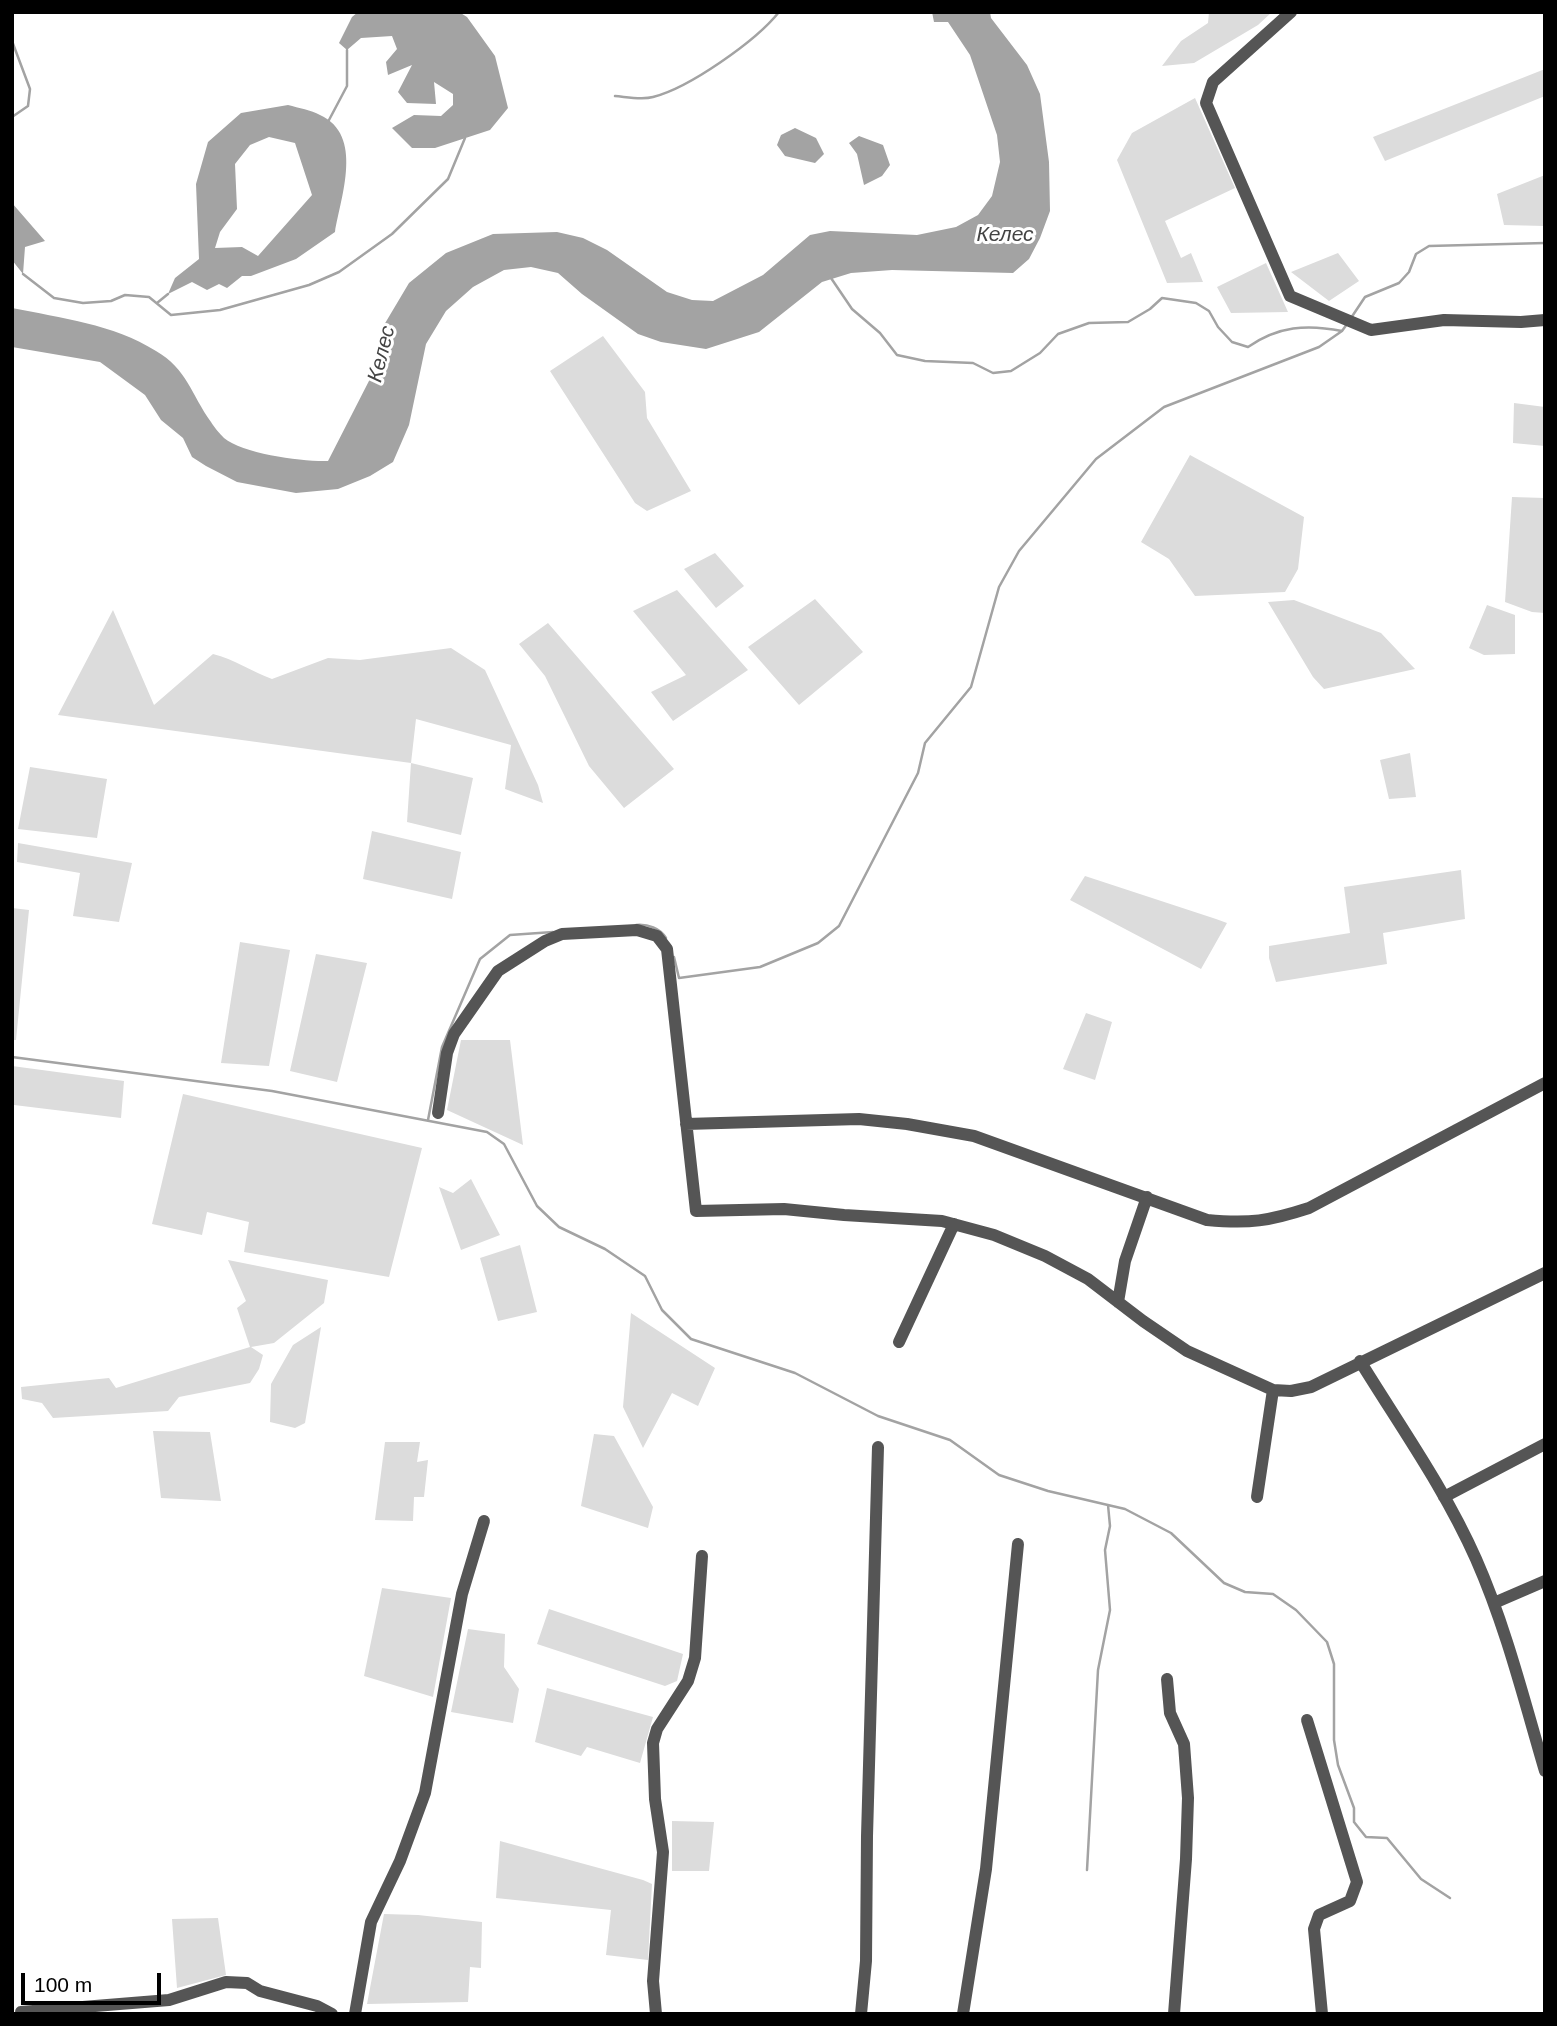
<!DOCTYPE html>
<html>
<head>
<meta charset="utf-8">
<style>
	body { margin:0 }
	#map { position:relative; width:1557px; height:2026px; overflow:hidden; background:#fff; font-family:Arial,sans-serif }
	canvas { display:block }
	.frame { position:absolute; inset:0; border:14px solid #000; pointer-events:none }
	.scale { position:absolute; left:21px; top:1973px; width:140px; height:32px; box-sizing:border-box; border:4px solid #000; border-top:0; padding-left:9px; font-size:21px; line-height:24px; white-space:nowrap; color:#000; -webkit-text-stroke:5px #fff; paint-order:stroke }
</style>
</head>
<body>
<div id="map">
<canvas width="1557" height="2026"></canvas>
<div class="frame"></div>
<div class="scale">100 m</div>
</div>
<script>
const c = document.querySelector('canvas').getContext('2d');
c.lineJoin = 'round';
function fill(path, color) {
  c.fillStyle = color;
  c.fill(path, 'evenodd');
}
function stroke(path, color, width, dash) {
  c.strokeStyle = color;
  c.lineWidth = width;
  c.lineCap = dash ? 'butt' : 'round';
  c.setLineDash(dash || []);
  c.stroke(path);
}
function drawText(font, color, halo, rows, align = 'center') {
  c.font = font + ' Arial,sans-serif';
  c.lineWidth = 6;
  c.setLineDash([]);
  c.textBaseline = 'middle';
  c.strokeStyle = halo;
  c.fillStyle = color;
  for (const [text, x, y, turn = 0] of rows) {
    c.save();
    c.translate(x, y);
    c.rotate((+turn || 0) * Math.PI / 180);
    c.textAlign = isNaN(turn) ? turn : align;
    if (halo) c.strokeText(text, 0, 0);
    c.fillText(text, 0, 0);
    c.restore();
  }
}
const green = new Path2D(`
	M1209 12H1272L1258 25 1194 63 1162 66 1181 41 1208 23Z
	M1545 69V96L1385 161 1373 137Z
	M1195 98 1235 188 1165 221 1181 258 1191 253 1203 282 1167 283 1117 160 1132 133Z
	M1545 175V226L1504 225 1497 194Z
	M1338 253 1359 281 1329 301 1291 272Z
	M1266 263 1288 312 1231 313 1217 287Z
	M603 336 645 392 647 418 691 491 647 511 635 503 550 371Z
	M1514 403 1545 407V446L1513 443Z
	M1190 455 1304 517 1298 569 1285 592 1195 596 1169 559 1141 542Z
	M1512 497 1545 498V613L1532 612 1505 602Z
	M715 553 744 586 716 608 684 569Z
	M677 590 748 670 673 721 651 692 686 675 633 611Z
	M815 599 863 652 799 705 748 647Z
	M1294 600 1381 633 1415 669 1324 689 1313 677 1268 602Z
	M1487 605 1515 615V654L1484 655 1469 648Z
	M113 610 154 705 213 654C234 659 252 672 272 679L328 658 360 660 451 648 485 670 538 785 543 803 505 789 511 745 416 719 411 763 473 778 461 835 407 822 411 763 58 715Z
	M548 623 674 769 624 808 589 766 545 676 519 644Z
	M1410 753 1416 797 1389 799 1380 760Z
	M30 767 107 779 97 838 18 829Z
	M372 831 461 852 452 899 363 879Z
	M18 843 132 863 119 922 73 916 80 873 17 862Z
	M1461 870 1465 919 1383 933 1387 964 1276 982 1269 958V946L1350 933 1344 887Z
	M1085 876 1216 919 1227 923 1201 969 1070 900Z
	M12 908 29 910 16 1040H12Z
	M240 942 290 950 269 1066 221 1063Z
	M316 954 367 963 337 1082 290 1071Z
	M1086 1013 1112 1022 1095 1080 1063 1069Z
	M461 1040H510L523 1145 447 1110Z
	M12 1066 124 1081 121 1118 14 1105Z
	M183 1094 422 1148 389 1277 244 1252 249 1222 207 1212 202 1235 152 1224Z
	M471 1179 500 1235 461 1250 439 1187 453 1193Z
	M520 1245 537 1312 498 1321 480 1258Z
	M228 1260 328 1280 324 1303 274 1343 251 1347 263 1355 259 1369 250 1383 179 1397 168 1411 53 1418 42 1403 22 1399 21 1387 109 1378 116 1388 250 1347 237 1308 246 1301Z
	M631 1313 715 1368 698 1406 672 1393 643 1448 623 1407Z
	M321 1327 305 1423 295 1428 270 1422 271 1384 293 1345Z
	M153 1431 210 1432 221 1501 161 1498Z
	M594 1434 614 1436 653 1507 648 1528 581 1506Z
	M385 1442H420L417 1462 428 1460 424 1497H414L413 1521 375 1520Z
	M382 1588 451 1598 433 1697 364 1676Z
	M549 1609 683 1654 677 1681 665 1686 537 1644Z
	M468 1629 505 1634 504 1667 519 1689 513 1723 451 1712Z
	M547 1688 653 1717 640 1763 587 1747 581 1756 535 1742Z
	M672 1821 714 1822 709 1871H672Z
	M500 1841 643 1880 652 1884 648 1960 606 1955 611 1910 496 1898Z
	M384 1914 418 1915 482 1922 481 1968 470 1967 468 2002 367 2004Z
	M218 1918 226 1975 177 1988 172 1919Z`);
const water = new Path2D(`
	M358 12H459L467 17 495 56 508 108 490 130 435 148H412L392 128 414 115 441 116 453 105V94L434 82 436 104 407 103 398 92 412 65 388 75 386 62 397 49 392 36 361 38 347 50 339 43 352 17Z
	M932 12H990L991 18 1027 65 1040 94 1049 162 1050 211 1040 238 1029 259 1013 273 892 270 851 273 822 282 759 332 706 349 661 342 638 334 582 294 558 273 531 267 504 270 473 287 446 311 426 344 409 425 393 462 370 476 338 489 296 493 237 482 206 466 192 457 183 438 161 420 145 395 100 362 12 347V308C61 318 113 324 156 351 187 369 191 394 211 422 214 427 220 434 224 438 243 454 304 462 328 461L372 375 384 325 409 283 446 253 493 234 557 232 583 238 607 250 667 292 692 300 713 301 763 275 810 235 830 231 917 235 956 227 978 215 992 196 1000 162 997 135 970 55 948 22H934Z
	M288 105C299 108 311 110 320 115 364 135 341 196 335 232L296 259 251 276H242L227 288 219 284 207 290 192 282 168 294 175 278 199 259 196 184 208 142 241 113ZM269 137 295 143 312 195 258 256 242 247 215 248 220 232 237 209 235 164 250 145Z
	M795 128 816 138 824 154 815 163 785 156 777 145 781 135Z
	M859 136 883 145 890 165 882 176 864 185 857 154 849 143Z
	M12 203 45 241 25 247 23 274 12 260Z`);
const stream = new Path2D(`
	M12 41 30 89 28 106 12 117
	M615 96C627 97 642 100 653 97 689 88 756 41 779 12
	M329 120 347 86V50
	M23 274 54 298 83 303 111 301 125 295 149 297 171 315 220 310 309 285 339 272 392 234 448 179 465 138
	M831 278 852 309 880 333 897 355 925 361 973 363 993 373 1011 371 1040 353 1058 334 1089 323 1128 322 1150 309 1162 298 1196 303 1209 311 1218 327 1232 342 1248 347C1278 326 1307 324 1342 331
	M157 303 168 294
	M1351 318 1365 297 1399 283 1409 272 1416 254 1429 246 1545 243
	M636 925C648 924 660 928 666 938
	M674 957 679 978 760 967 818 943 839 926 918 773 925 743 971 687 999 587 1019 551 1096 459 1164 407 1319 347 1342 331 1347 324
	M12 1057 272 1091 487 1132 504 1144 537 1206 559 1227 605 1249 645 1276 662 1310 691 1339 795 1373 878 1416 950 1440 999 1475 1048 1491 1125 1509 1171 1533 1224 1583 1245 1592 1273 1594 1296 1610 1327 1642 1334 1664V1740L1338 1765 1354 1808V1822L1366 1837 1387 1838 1421 1879 1450 1898
	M428 1120 442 1047 480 959 510 935 553 932
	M1087 1870 1098 1670 1110 1610 1105 1550 1110 1526 1108 1505`);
const minor = new Path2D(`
	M1291 12 1213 82 1206 103 1290 296 1371 330 1444 320 1521 322 1545 320
	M438 1113 447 1053 454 1034 498 971 545 941 562 934 637 930 657 936 667 949 696 1211 784 1209 844 1215 942 1221 994 1235 1045 1256 1088 1279 1143 1321 1187 1351 1273 1390 1291 1391 1311 1387 1545 1273
	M686 1124 859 1119 907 1124 974 1136 1207 1220C1250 1224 1269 1221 1309 1208L1545 1083
	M1118 1302 1125 1261 1147 1197
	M899 1342 954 1224
	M1360 1361C1400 1426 1445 1489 1476 1559 1506 1627 1524 1700 1545 1771
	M1257 1497 1273 1390
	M1444 1497 1545 1444
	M1494 1603 1545 1581
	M1167 1679 1170 1713 1184 1744 1188 1798 1186 1859 1174 2014
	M1307 1720 1357 1882 1350 1901 1319 1915 1314 1929 1322 2014
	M21 2012 169 2000 226 1982 247 1983 260 1991 317 2006 332 2014
	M355 2014 371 1922 400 1861 425 1793 462 1594 484 1521
	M656 2014 653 1981 663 1852 655 1799 653 1743 657 1729 688 1681 695 1658 702 1556
	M861 2014 866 1961 867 1836 878 1447
	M963 2014 986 1869 1018 1544`);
const waterNames = [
	["Келес",1005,235],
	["Келес",382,354,-76]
];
fill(green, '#dcdcdc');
fill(water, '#a3a3a3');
stroke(stream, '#a3a3a3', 2.5);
stroke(minor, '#555', 12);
drawText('italic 21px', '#444', '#fff', waterNames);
</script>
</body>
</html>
